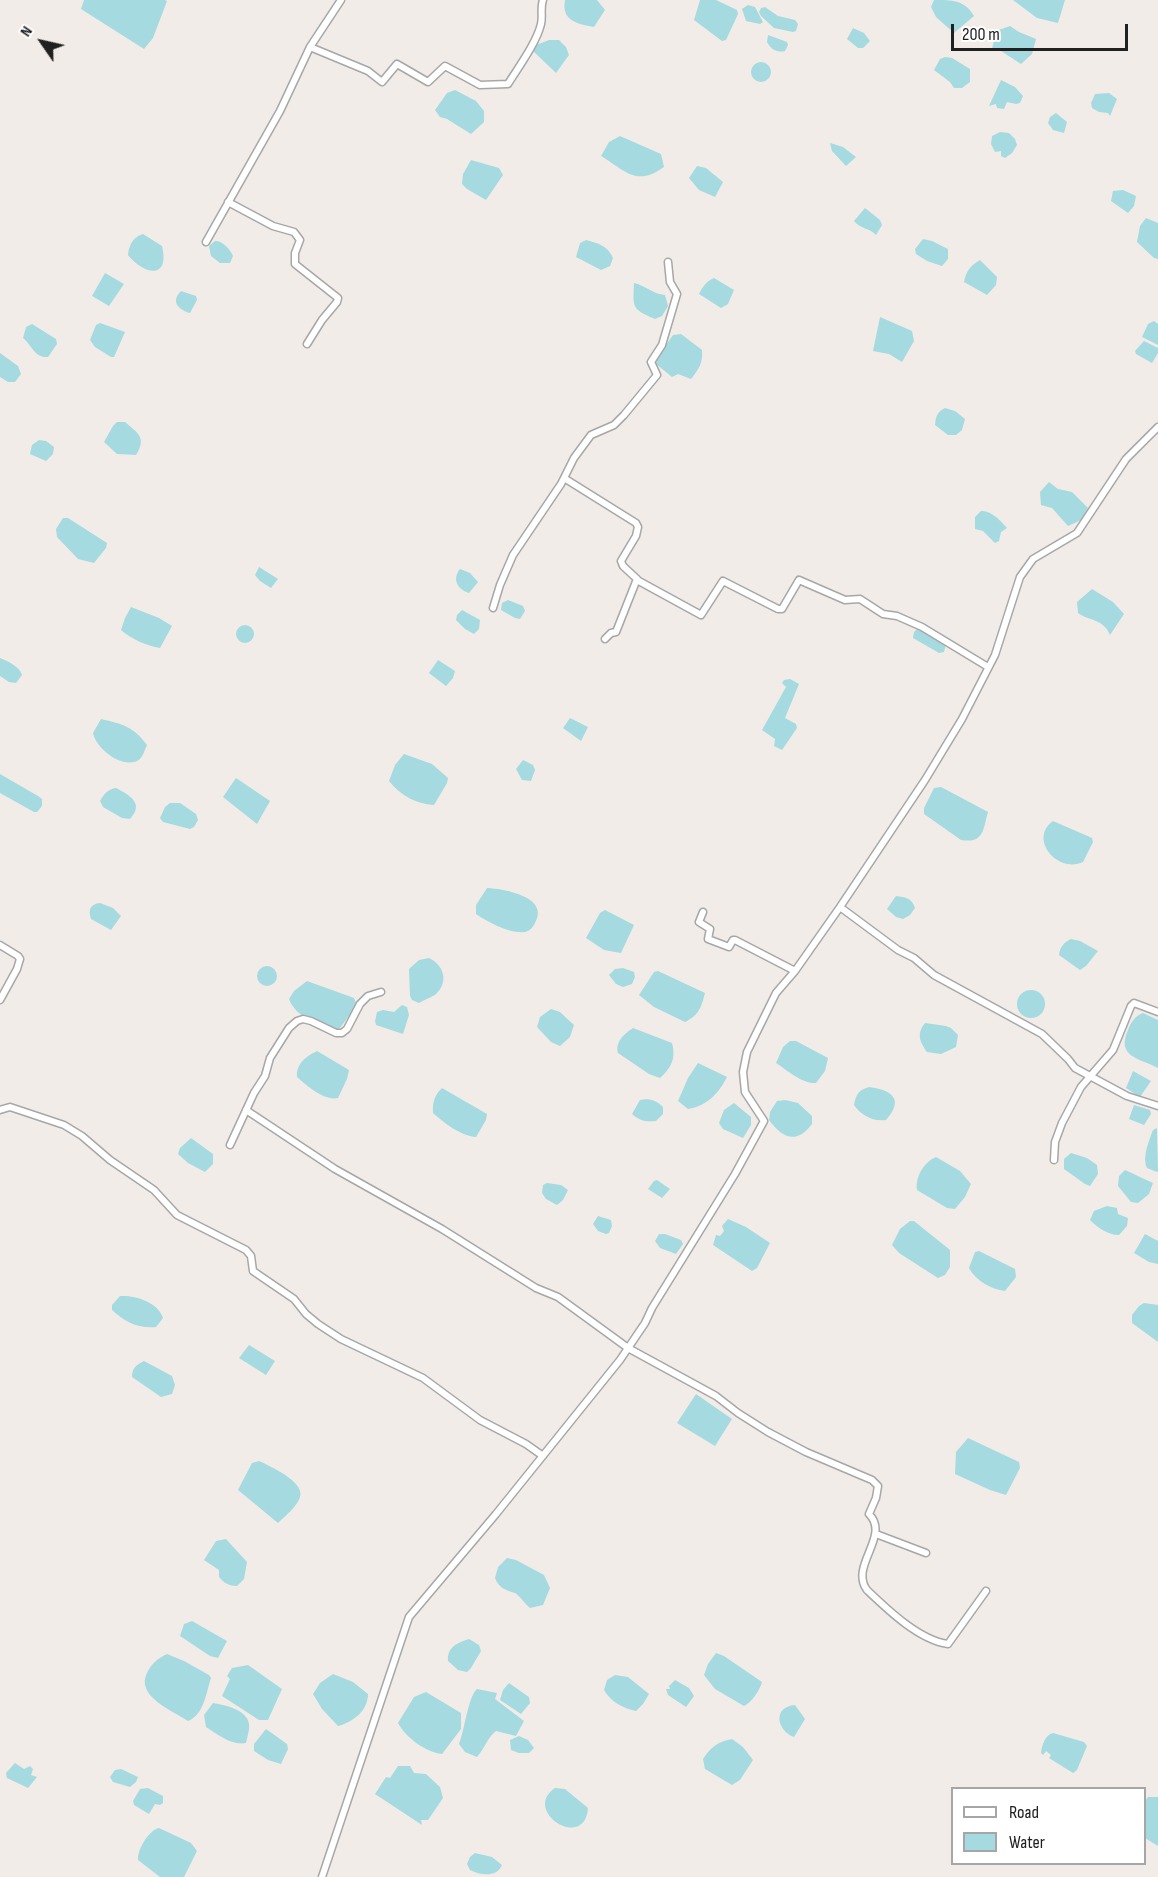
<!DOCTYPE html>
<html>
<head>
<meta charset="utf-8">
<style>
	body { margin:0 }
	#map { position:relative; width:1158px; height:1877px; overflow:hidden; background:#f1ece7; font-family:"Sofia Sans Condensed",sans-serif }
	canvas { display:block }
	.legend { position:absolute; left:951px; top:1787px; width:195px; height:78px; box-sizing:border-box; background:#fff; border:2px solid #a6a6a6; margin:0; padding:8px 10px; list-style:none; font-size:18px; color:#202020 }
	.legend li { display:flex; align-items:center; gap:12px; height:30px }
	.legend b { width:30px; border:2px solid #a6a6a6 }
	.north { position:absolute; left:12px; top:12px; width:60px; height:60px; -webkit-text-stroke:4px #fff; paint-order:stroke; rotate:304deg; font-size:16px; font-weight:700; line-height:24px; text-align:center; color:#202020 }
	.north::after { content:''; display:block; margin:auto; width:21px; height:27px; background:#202020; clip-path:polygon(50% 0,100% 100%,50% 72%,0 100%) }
	.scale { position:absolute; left:951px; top:24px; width:177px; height:27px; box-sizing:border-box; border:3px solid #202020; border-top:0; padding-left:8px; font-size:18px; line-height:21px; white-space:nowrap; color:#202020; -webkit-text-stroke:4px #fff; paint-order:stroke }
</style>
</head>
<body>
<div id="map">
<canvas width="1158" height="1877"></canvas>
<ul class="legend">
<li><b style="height:8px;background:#fff"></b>Road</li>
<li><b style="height:16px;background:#a5dae0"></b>Water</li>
</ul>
<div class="north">N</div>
<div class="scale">200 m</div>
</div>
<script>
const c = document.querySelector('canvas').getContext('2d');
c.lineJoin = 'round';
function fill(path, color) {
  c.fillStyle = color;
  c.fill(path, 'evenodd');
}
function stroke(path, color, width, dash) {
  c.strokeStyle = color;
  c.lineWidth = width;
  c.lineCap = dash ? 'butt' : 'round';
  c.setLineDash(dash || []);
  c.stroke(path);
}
const water = new Path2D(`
	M84 0H165L167 1 153 38 144 49 81 9Z
	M565 0H597L605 10 594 27C578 24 561 21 565 0Z
	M700 0H716L737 10 738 14 726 40 722 41 694 20Z
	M934 0C952 0 965 0 974 16L954 33 936 17 931 7Z
	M1013 0H1065L1058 23 1037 18Z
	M748 5 755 7 763 22 760 24 746 21 742 9Z
	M765 7 778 16 795 20 798 24 796 31 793 32 774 28 761 16 759 12 761 8Z
	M1010 26 1019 32 1036 39 1032 54 1021 64 998 49H992L996 31Z
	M853 28 864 33 870 41 863 48H858L847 39Z
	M768 35 787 42 788 45 785 51C776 53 771 49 767 42Z
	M549 40H559L566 47 569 55 556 73 533 51 536 45Z
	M945 57 952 58 970 69V82L962 88H954L950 82 934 70 940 59Z
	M751 72a10 10 0 1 1 20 0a10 10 0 1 1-20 0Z
	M1001 80 1015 87 1023 96 1020 103 1016 104 1007 102 1004 109 997 108 996 104 989 106Z
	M455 90 476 101 484 111V122L471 134 447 119 440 117 435 110 447 93Z
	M1109 93 1117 99 1110 116 1108 113 1099 112 1092 108 1091 103 1095 94Z
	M1056 113 1067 122 1064 133 1053 130 1048 123 1050 117Z
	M1000 132 1009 133 1015 139 1017 145 1012 153 1005 158 1001 156V151L995 152 991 144 992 136Z
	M620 136 661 154 664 167C636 187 626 171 601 156L609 142Z
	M830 143 843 147 856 157 846 166 832 151Z
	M471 160 499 168 503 175 486 200 467 189 462 184 463 174Z
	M697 166 706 168 723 182 715 197 699 190 689 178Z
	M1123 190 1136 196 1134 206 1128 213 1111 201 1113 191Z
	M865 208 880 220 882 225 876 235C870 228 860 229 854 221Z
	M1146 218 1158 223V259L1154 258 1137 242 1140 226Z
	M143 234 162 246C170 280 144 275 128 255 129 245 133 237 143 234Z
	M923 239 932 241 948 249V259L942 266 927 261 916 254 915 249Z
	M586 240C598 243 608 246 613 258L610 266 601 270 576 257 580 243Z
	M215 241C223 241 230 249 233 256L230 263H220L211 256 209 246Z
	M980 260 997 277 996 285 987 295 964 282C966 271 971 265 980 260Z
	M105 273 124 284 109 306 92 296Z
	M714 278 734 290 728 304 721 308 699 294C702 287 707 281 714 278Z
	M634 283C646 286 653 294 665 295L668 306 662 316 655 319C631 309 633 307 634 283Z
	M181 291 196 296 197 300 190 313C179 310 170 302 181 291Z
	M880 317 912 331 914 341 902 362 889 354 873 351Z
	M1154 321 1158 324V345L1142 337 1148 324Z
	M100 323 125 332 114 357H111L95 347 90 340 96 325Z
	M32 324 56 339 57 344 48 357C34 358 32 345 23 338L26 327Z
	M681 334 702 350C703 363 699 369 691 379L678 374 672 377 656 364 657 358 673 335Z
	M1144 341 1158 348V353L1152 363 1136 354 1135 351Z
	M0 353 18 366 21 374 15 382H8L0 377Z
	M945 408 955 411 965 419 962 430 956 435H948L935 425C936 416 937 412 945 408Z
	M117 422H125C138 433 147 438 136 455L117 454 104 442 113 426Z
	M39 440 46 441 54 447 53 454 46 461 30 454 32 445Z
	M1049 482 1058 489 1072 492 1088 508 1081 520 1068 526 1052 508 1041 505 1040 492Z
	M981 511C991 510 1001 521 1007 528L1001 532 999 541 995 543 983 531 975 529V517Z
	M63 518H68L107 543 106 548 94 563 78 559 57 537 56 529Z
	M259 567 278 579 271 588 260 581 255 575Z
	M460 569 470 573 478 582 469 593C457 589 452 579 460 569Z
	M1092 589 1113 602 1124 614 1110 635C1104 619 1089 621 1078 613L1077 602Z
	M508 600 523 606 525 611 520 619 515 618 501 610 502 603Z
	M131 607 159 618 172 626 160 648C147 646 131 639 121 630L125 618Z
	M462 610 480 620 479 629 474 634 465 629 456 620 457 615Z
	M236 634a9 9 0 1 1 18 0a9 9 0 1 1-18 0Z
	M919 627 946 644 944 652 939 653 913 638 914 632Z
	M0 658C9 662 19 666 22 675L16 683 9 682 0 676Z
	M438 660 455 671 453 678 446 686 429 673Z
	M790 679 799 684 785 718 796 724 797 728 782 750 774 746 775 739 762 730 786 687 782 683 784 680Z
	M570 718 588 727 581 741 563 728Z
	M101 719C123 724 134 727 147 745 144 751 143 758 137 761 120 768 96 748 93 733Z
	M404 754 432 764 448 778 447 783 434 805C416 804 400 795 389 781L395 765Z
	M523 760 533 765 535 770 531 781 522 780 516 769Z
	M0 774 38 796 42 799V806L37 812H34L0 793Z
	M236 778 270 801 257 824 223 797Z
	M941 787 988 812C983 828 985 844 961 840L924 814V808L934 788Z
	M116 788C129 795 145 803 130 819L122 818 103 807 100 801C104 794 108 789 116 788Z
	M170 803H180L196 814 198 820 194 827 190 829 163 822 160 818 165 807Z
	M1053 821 1092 838 1093 842 1083 862C1058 874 1028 839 1053 821Z
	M487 888C505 889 550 897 535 923 533 927 530 931 525 932 510 934 488 922 476 914V905Z
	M896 896C905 897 912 898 915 908L910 915 903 919 896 917 887 909Z
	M100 903 113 908 121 916 111 930 91 919C88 910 90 904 100 903Z
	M605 910 634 925 621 953 604 950 586 938 600 913Z
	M1071 939 1080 941 1098 951 1086 966 1080 970 1059 955C1060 947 1064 942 1071 939Z
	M429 958C444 965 449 982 436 994 432 997 424 1000 419 1003L412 1000 410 996 409 969 419 960Z
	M257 976a10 10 0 1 1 20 0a10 10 0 1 1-20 0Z
	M623 968 634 972 635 977 632 984 623 987 616 984 609 975 615 969Z
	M658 971 705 993C701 1008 699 1015 685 1022L654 1007 639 995 654 972Z
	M307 981 354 998 357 1005 340 1028 336 1030C318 1023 296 1018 289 999L294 991Z
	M1017 1004a14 14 0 1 1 28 0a14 14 0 1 1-28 0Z
	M402 1005 407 1007 409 1015 403 1034 376 1025 375 1021 377 1012 383 1010 394 1012Z
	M551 1009 560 1012 574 1025 570 1037 560 1046 551 1042 537 1027 540 1017Z
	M1143 1013 1158 1020V1068C1139 1058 1116 1057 1128 1030 1131 1022 1135 1016 1143 1013Z
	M925 1023 946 1026 951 1028 958 1035 956 1047 941 1054 927 1052C920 1042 916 1034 925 1023Z
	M633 1028 672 1043C676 1058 672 1067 660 1078L649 1074 618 1053C615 1042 624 1034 633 1028Z
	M790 1041H796L828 1058 825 1071 816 1083C802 1084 787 1070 776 1063L783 1047Z
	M317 1051 349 1070 347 1079 338 1098C324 1101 307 1086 297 1077 296 1064 305 1057 317 1051Z
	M698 1063 727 1077C719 1093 707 1106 688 1109L678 1101 688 1078Z
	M1133 1071 1151 1081 1140 1097 1126 1088Z
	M869 1087C893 1090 904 1100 886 1120 873 1122 861 1115 854 1105 856 1094 859 1090 869 1087Z
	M442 1088 487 1114 486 1120 476 1137C461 1136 444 1123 433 1113 432 1103 435 1094 442 1088Z
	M640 1100C649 1098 656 1100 663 1107V1114L656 1121C646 1122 640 1121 632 1114Z
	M785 1100 798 1103 812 1116V1124C797 1144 783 1139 769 1120L770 1112 777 1101Z
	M734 1103 751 1117V1125L743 1138 723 1129 719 1123 724 1110Z
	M1134 1105 1150 1110 1151 1114 1144 1125 1129 1119Z
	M1157 1128 1158 1171 1157 1172 1147 1168C1142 1157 1149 1141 1153 1130Z
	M191 1138 213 1154V1164L205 1172 188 1163 178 1154 180 1148Z
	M1071 1153 1087 1158 1097 1165 1098 1174 1090 1186 1085 1184 1064 1169V1159Z
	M936 1157 960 1171 971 1184 965 1197 955 1209 947 1208 917 1190C915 1177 924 1162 936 1157Z
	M1125 1170 1153 1183 1149 1194 1138 1203 1131 1202 1118 1186 1119 1176Z
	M657 1180 670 1189 662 1198 648 1189 654 1181Z
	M547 1183 561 1185 568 1190 563 1200 557 1205 546 1199 542 1193 543 1185Z
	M1107 1206 1117 1208 1118 1214 1128 1218 1127 1226 1119 1235C1108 1235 1098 1228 1090 1220L1094 1211Z
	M598 1216 611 1220 612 1226 609 1233 606 1234 598 1231 593 1224Z
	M728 1219 746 1227 770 1243 757 1268 752 1271 713 1245 716 1235 720 1236 724 1231 722 1226Z
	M910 1221H914L950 1250V1267L945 1275 938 1278 899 1253 892 1245 900 1229Z
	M659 1234H665L681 1240 683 1244 676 1254 660 1248 655 1241Z
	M1145 1234 1158 1241V1264L1149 1262 1134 1253Z
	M979 1251 1015 1269 1016 1277 1005 1291C991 1289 976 1281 969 1268L975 1252Z
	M120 1296C135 1295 158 1302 163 1318L156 1327C139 1329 125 1322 112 1310V1305Z
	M1144 1303 1158 1305V1342L1132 1323V1315L1139 1306Z
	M249 1345 275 1361 266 1375 239 1358Z
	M144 1361 172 1376 175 1385 172 1394 161 1397 132 1377C132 1368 136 1365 144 1361Z
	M696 1394 732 1419 715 1446 677 1423Z
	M968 1438 1019 1462 1020 1468 1006 1495 990 1490 955 1474 956 1452Z
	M259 1461C270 1466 305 1482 300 1497 297 1507 285 1516 278 1523L238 1490 252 1463Z
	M226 1539 247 1562 244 1579 237 1586C229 1586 224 1583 219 1577V1570L204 1560 216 1541Z
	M507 1558 516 1560 544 1575 550 1588 543 1605 530 1608C525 1604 520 1596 515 1593 505 1590 499 1588 495 1578L498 1567Z
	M192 1621 227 1641 218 1658 210 1656 180 1636 184 1624Z
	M469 1639 479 1645 481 1651 471 1668 467 1672 458 1670 448 1661C447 1647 457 1643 469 1639Z
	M716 1653 724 1656 762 1682C760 1690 752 1702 744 1706L715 1689 704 1675 708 1664Z
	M167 1654 184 1661 209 1675 211 1678C206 1693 204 1715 188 1721 173 1711 135 1696 147 1673 152 1663 157 1659 167 1654Z
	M248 1665 282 1689 268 1720H259L222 1696 230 1679 227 1676 232 1668Z
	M333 1674 353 1682 368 1694C368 1711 353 1722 338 1726L322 1709 313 1694 320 1683Z
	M615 1675 628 1677 649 1694 643 1704 636 1711C623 1708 611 1702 604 1690L607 1680Z
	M675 1680 689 1688 694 1696 686 1707 668 1695 666 1689H670L669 1686Z
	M509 1683 529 1697 530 1703 521 1714 500 1700 503 1690Z
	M477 1689 497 1693 495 1699 524 1721 516 1736 496 1731C487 1738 485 1748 477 1757L465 1752 459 1744C465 1729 468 1697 477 1689Z
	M426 1692 461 1713V1729L442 1754C426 1752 406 1738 398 1723L414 1697Z
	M213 1703C224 1705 247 1709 249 1724 250 1729 247 1738 246 1743 232 1746 217 1734 206 1727L204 1715Z
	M795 1705 805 1719 794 1737C777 1731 772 1707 795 1705Z
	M266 1729 287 1744 288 1749 281 1764 268 1760 254 1751V1744Z
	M1053 1733 1084 1742 1087 1746 1077 1770 1073 1773 1049 1758 1051 1755 1046 1751 1043 1755 1041 1753C1042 1745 1045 1735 1053 1733Z
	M519 1736 528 1740 534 1748 529 1753H519L511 1750 510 1740Z
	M732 1739 743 1747 753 1760 740 1780 732 1785 705 1769 703 1759C711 1747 717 1742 732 1739Z
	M15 1763 24 1769 30 1766 33 1769 31 1775 37 1777 28 1788 7 1778 6 1773Z
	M398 1766H410L414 1773 426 1774 440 1787 443 1798 428 1820H421L422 1825 375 1794 386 1777 390 1778Z
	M121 1769 138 1777 136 1782 130 1787 113 1782 110 1777 115 1770Z
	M148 1788 163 1796V1803L160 1805 155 1804 149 1814 134 1805 133 1801 140 1789Z
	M555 1788 565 1789 588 1808C585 1852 521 1811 555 1788Z
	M1148 1797H1158V1846L1145 1838V1801Z
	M159 1828 191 1843 197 1851 184 1877H160L138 1860C137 1850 149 1830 159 1828Z
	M475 1853 492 1857 502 1865C497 1877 482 1876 470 1870L467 1864 470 1857Z`);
const minor = new Path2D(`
	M310 47 368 71 382 82 397 64 428 82 445 66 480 85 508 84C518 68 537 42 541 24 543 16 540 8 543 0
	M228 202 273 226 294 232 300 240 295 253V264L338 298 337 302 322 320 307 344
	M206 242 280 111 310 47 341 0
	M564 478 636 523 638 527 636 536 621 561 623 566 637 579 616 632 611 633 605 639
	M637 580 701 615 723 581 778 609H782L799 580 845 600 860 599 883 614 897 616 922 627 988 667
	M493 608 500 585 513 555 561 484 574 458 591 435 614 425 624 415 657 375 651 362 662 345 677 294 670 282 668 262
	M840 907 898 950 914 958 934 975 1042 1034 1068 1059 1075 1068 1127 1096 1158 1106
	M703 912 699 922 710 929 708 939 729 947 733 940H735L795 971
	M0 945 18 956 20 959 17 969 0 1000
	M0 1110 10 1107 64 1125 82 1136 110 1160 154 1190 177 1215 246 1250 251 1256 253 1271 294 1299 306 1314 318 1324 341 1339 423 1378 480 1420 526 1444 543 1456
	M246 1110 335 1169 442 1229 536 1288 558 1297 628 1348 716 1396 738 1413 768 1432 806 1452 872 1480 878 1486 876 1498 869 1514C891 1536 849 1566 867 1590 888 1610 919 1640 948 1644L986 1591
	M230 1145 254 1093 265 1076 270 1058 289 1028 297 1021 303 1019 311 1021 336 1033H342L347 1029 360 1004 368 996 381 992
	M1054 1160 1055 1142 1062 1123 1081 1087 1113 1050 1131 1006 1134 1003 1158 1012
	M876 1534 926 1553
	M322 1877 409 1617 496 1514 620 1360 645 1323 652 1308 735 1174 764 1121 745 1092 743 1072 747 1052 776 993 795 971 840 907 925 780 962 719 995 655 1020 577 1033 559 1077 533 1126 459 1158 427`);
fill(water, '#a5dae0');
stroke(minor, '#a7a7a7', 9);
stroke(minor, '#fff', 6);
</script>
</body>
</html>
